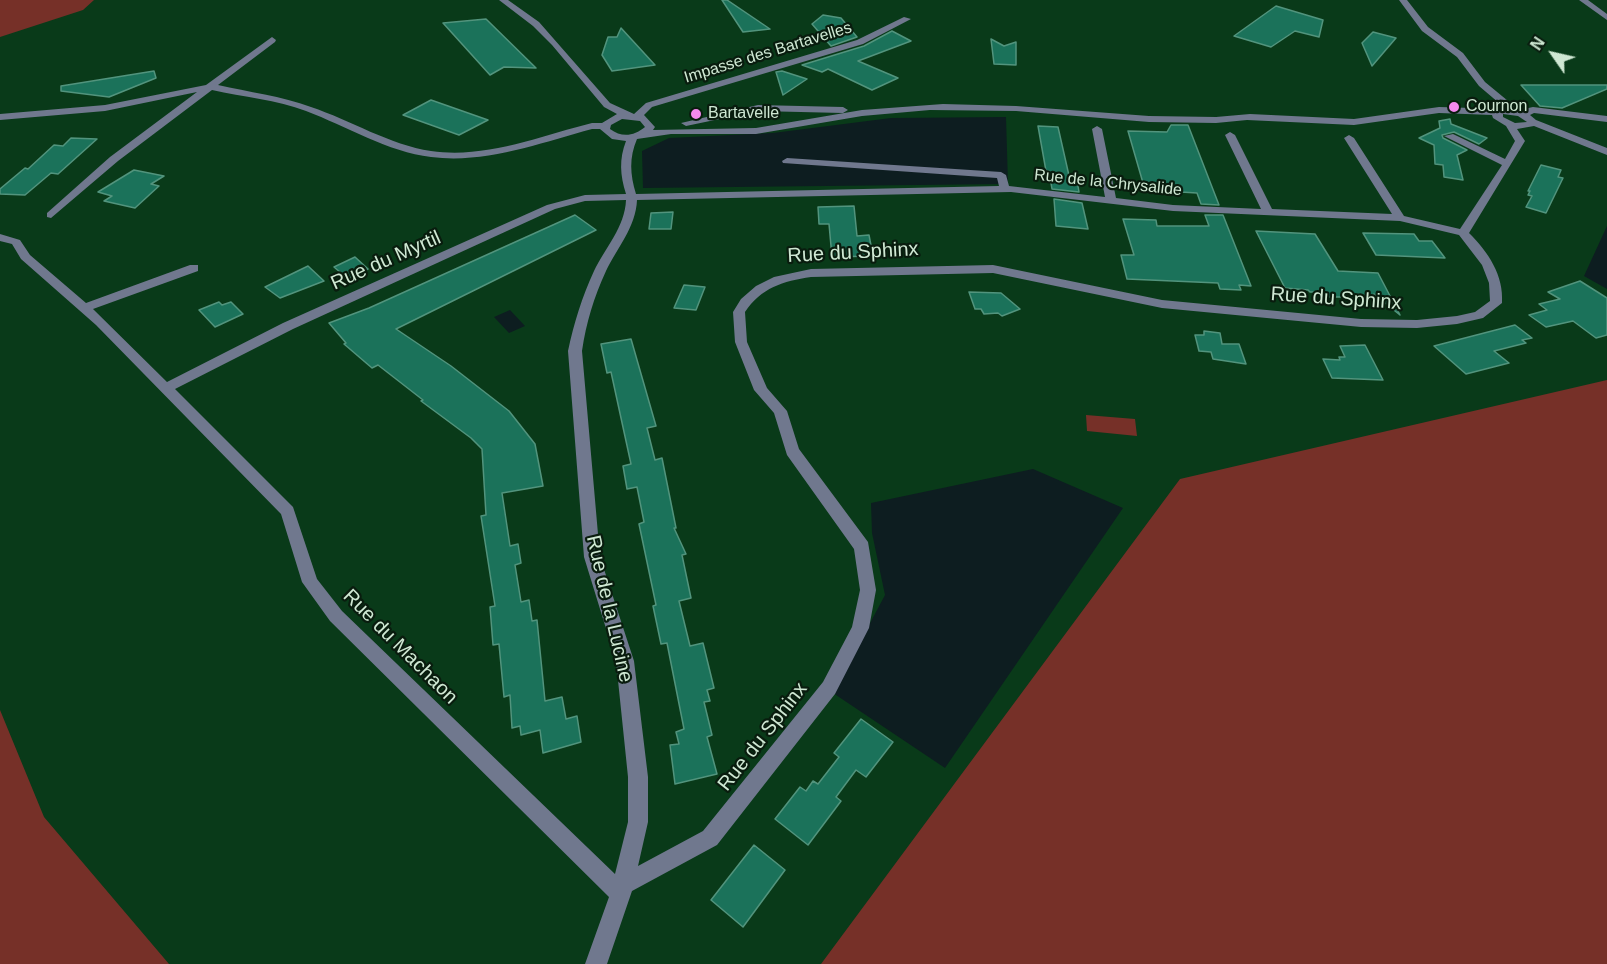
<!DOCTYPE html>
<html>
<head>
<meta charset="utf-8">
<style>
	body { margin:0 }
	#map { position:relative; width:1607px; height:964px; overflow:hidden; background:#093a19; font-family:Arial,sans-serif }
	canvas { display:block }
	.north { position:absolute; left:1523px; top:24px; width:60px; height:60px; -webkit-text-stroke:4px #091c0e; paint-order:stroke; rotate:304deg; font-size:16px; font-weight:700; line-height:24px; text-align:center; color:#cfe8d3 }
	.north::after { content:''; display:block; margin:auto; width:21px; height:27px; background:#cfe8d3; clip-path:polygon(50% 0,100% 100%,50% 72%,0 100%) }
</style>
</head>
<body>
<div id="map">
<canvas width="1607" height="964"></canvas>
<div class="north">N</div>
</div>
<script>
const c = document.querySelector('canvas').getContext('2d');
c.lineJoin = 'round';
function fill(path, color) {
  c.fillStyle = color;
  c.fill(path, 'evenodd');
}
function stroke(path, color, width, dash) {
  c.strokeStyle = color;
  c.lineWidth = width;
  c.lineCap = dash ? 'butt' : 'round';
  c.setLineDash(dash || []);
  c.stroke(path);
}
function drawText(font, color, halo, rows, align = 'center') {
  c.font = font + ' Arial,sans-serif';
  c.lineWidth = 4.5;
  c.setLineDash([]);
  c.textBaseline = 'middle';
  c.strokeStyle = halo;
  c.fillStyle = color;
  for (const [text, x, y, turn = 0] of rows) {
    c.save();
    c.translate(x, y);
    c.rotate((+turn || 0) * Math.PI / 180);
    c.textAlign = isNaN(turn) ? turn : align;
    if (halo) c.strokeText(text, 0, 0);
    c.fillText(text, 0, 0);
    c.restore();
  }
}
const green = new Path2D(`
	M0 0H94L83 10 0 37Z
	M1607 380V964H821L1180 479Z
	M1086 415 1135 419 1137 436 1087 431Z
	M0 710 44 817 169 964H0Z`);
const water = new Path2D(`
	M1006 117 1008 184 643 188 642 151 669 138 773 133 891 118Z
	M1607 226V289L1584 276Z
	M510 310 525 326 509 333 494 317Z
	M1033 469 1123 508 945 768 833 693 885 595 872 533 871 503Z`);
const building = new Path2D(`
	M722 0H727L770 29 743 32Z
	M1276 6 1323 20 1319 37 1295 31 1271 47 1234 36Z
	M823 15 841 18 857 37 831 46 812 24Z
	M486 19 536 68 504 67 490 75 443 23Z
	M621 28 655 65 612 71 602 55 608 37H617Z
	M892 31 911 41 858 61 898 78 872 90 828 69 822 72 802 65 864 46Z
	M1373 32 1396 38 1372 66 1362 43Z
	M991 39 1004 46 1016 42V65L994 64Z
	M154 71 156 78 109 97 61 91V86Z
	M782 71 807 79 783 95 776 72Z
	M1521 85H1607V89L1562 108 1540 106Z
	M431 100 488 120 459 135 403 115Z
	M1450 119 1451 124 1487 138 1479 144 1454 132 1442 135 1443 138 1467 150 1457 155 1463 180 1444 177 1443 165 1435 164 1434 145 1419 138 1440 128 1439 121Z
	M1171 125H1188L1219 205 1201 204 1197 193 1148 190 1146 183H1143L1128 131 1167 132Z
	M1038 126 1058 127 1070 180H1077L1079 192 1052 189 1049 171H1046Z
	M71 138 97 139 58 174 51 173 25 195 0 194V189L25 168 28 169 54 145 63 146Z
	M1541 165 1561 170 1558 177 1563 178 1546 213 1526 207 1532 196 1528 195 1530 191H1528Z
	M134 170 164 176 151 184 159 186 135 208 104 201 112 196 98 192Z
	M1054 199 1082 203 1088 229 1056 226Z
	M854 206 857 236 869 235 873 256 832 257 829 224H819L818 207Z
	M673 212 671 229H649L651 213Z
	M575 215 596 230 396 329 451 366 509 411 535 444 543 486 502 493 510 546 518 544 521 563 515 565 521 602 529 600 532 621 537 620 545 701 562 697 566 719 577 716 581 742 543 753 540 730 521 735 520 726 512 728 510 695 504 697 499 644 493 645 490 607 495 606 481 516 486 515 482 449 471 438 421 401 423 400 378 365 372 368 344 344 346 343 329 323 369 308Z
	M1205 215H1223L1251 286 1239 285 1241 290 1220 289 1218 283 1127 279 1121 255H1134L1123 219 1156 220 1157 226H1209Z
	M1256 231 1315 234 1338 271 1378 273 1400 315 1374 294 1371 297H1321L1317 292H1310L1308 290 1285 288Z
	M1363 233 1414 234 1419 241H1432L1445 258 1376 255Z
	M355 257 368 269 348 279 334 267Z
	M308 266 324 281 280 298 265 287Z
	M1580 281 1607 298V335L1596 338 1573 321 1546 327 1529 315 1547 310 1539 304 1560 299 1548 292Z
	M684 285 705 287 696 310 674 308Z
	M969 292 1001 293 1020 309 1002 316 998 313 984 314 981 309H975Z
	M219 302 222 305 231 302 243 314 215 327 199 310Z
	M1515 325 1532 338 1522 340 1526 343 1494 351 1509 363 1466 374 1434 346Z
	M1204 331 1220 333 1222 344H1239L1246 364 1213 359 1211 352 1199 351 1195 335H1204Z
	M631 339 656 426 647 428 655 460 662 458 676 528H674L686 554 682 555 691 598 679 601 690 646 703 643 714 688 707 690 710 701 704 702 712 735 707 737 717 774 675 784 670 745 679 744 676 732 684 729 667 643 661 644 653 606 656 605 639 524 644 522 637 487 627 489 623 466 631 464 611 372 607 373 601 344Z
	M1365 345 1383 380 1332 378 1323 359 1340 360 1339 357H1345L1340 346Z
	M861 719 893 742 866 777 856 770 836 797 841 801 808 845 775 819 800 787 806 791 813 781 818 784 839 757 834 753Z
	M754 845 785 870 743 927 711 900Z`);
const minor = new Path2D(`
	M499 0H508L539 22 610 103 634 114 646 103 857 40 904 17 911 19 863 44 652 107 644 115 655 127 653 130 756 128 862 110 943 104 1016 106 1149 116 1216 117 1250 114 1354 119 1439 107 1506 109 1479 86 1457 57 1422 31 1399 0H1407L1428 27 1463 53 1485 82 1519 110 1533 107 1607 116V122L1534 113 1530 115 1536 120 1607 148V155L1534 126 1517 129 1525 141 1469 233C1488 252 1504 275 1502 303L1483 318 1457 324 1417 328 1361 327 1162 308 993 273 811 277C783 281 761 288 745 312L747 342 767 388 787 411 799 449 868 542 876 590 869 628 835 694 717 845 632 891 607 964H585L609 897 330 621 302 582 281 514 96 325 21 259 12 244 0 241V234L20 240 30 255 86 303 190 265H198V271L93 309 167 382 283 323 547 205 585 195 626 194C620 175 619 159 626 141L612 139 600 129H592C540 143 486 164 431 157 388 152 346 126 306 111 277 100 243 97 212 90L118 161 51 218 47 217V213L110 157 197 92 105 111 0 120V114L105 105 206 85 272 37 276 40 275 42 218 85C248 92 282 96 311 107 350 120 390 145 431 151 486 159 540 136 592 123H602L617 114 604 107 552 45 533 26ZM930 110 1016 111 1149 122 1216 123 1247 120 1354 125 1439 113 1492 115 1493 118 1506 126 1515 141 1505 159 1453 134 1444 136 1502 165 1460 229 1404 216 1354 138 1349 135 1344 138 1392 214 1272 209 1235 135 1230 132 1225 135 1261 209 1173 205 1116 198 1102 129 1097 126 1092 129 1105 197 1009 186 1006 175 1001 172 787 158 782 161 783 163 997 178 999 186 636 194C630 174 629 158 637 139L671 134H756L862 116ZM1503 114 1518 116 1527 122 1515 123 1503 117ZM622 119 640 121 645 127C634 136 622 138 610 129L611 125ZM1011 192 1173 211 1400 221 1459 235 1482 265 1489 283 1490 301 1475 312 1457 316 1417 320 1361 319 1162 300 993 265 811 269 774 277 756 286 741 299 733 312 735 342 754 390 774 413 787 455 854 549 860 590 852 627 823 682 703 831 638 866 648 822V777L634 661 600 557 582 351C586 323 594 297 606 271 617 248 636 227 637 200ZM626 200C625 227 605 248 594 271 582 297 574 323 568 351L584 557 616 661 628 777V822L615 874 342 611 317 579 293 507 175 389 293 329 555 209 585 201Z
	M1579 0H1588L1607 14V20Z
	M758 105 843 107 848 110 843 113 758 111 686 126 681 123Z`);
const markers = [
	[1454,107,6,"#f589ee"],
	[696,114,6,"#f589ee"]
];
const farStreetnames = [
	["Impasse des Bartavelles",768,53,-17],
	["Rue de la Chrysalide",1108,183,6]
];
const farPoinames = [
	["Cournon",1466,107],
	["Bartavelle",708,114]
];
const streetNames = [
	["Rue du Sphinx",853,253,-3],
	["Rue du Myrtil",386,261,-24],
	["Rue du Sphinx",1336,299,4],
	["Rue de la Lucine",609,609,77],
	["Rue du Machaon",400,647,45],
	["Rue du Sphinx",763,737,-52]
];
fill(green, '#763028');
fill(water, '#0d1d20');
fill(building, '#1b725a');
stroke(building, '#52947d', 1.5);
fill(minor, '#70788e');
for (const [x, y, r, color] of markers) {
  const dot = new Path2D();
  dot.arc(x, y, r, 0, 2 * Math.PI);
  c.fillStyle = color;
  c.fill(dot);
  stroke(dot, '#091c0e', 2);
}
drawText('16px', '#cfe8d3', '#091c0e', farStreetnames);
drawText('16px', '#cfe8d3', '#091c0e', farPoinames, 'left');
drawText('20px', '#cfe8d3', '#091c0e', streetNames);
</script>
</body>
</html>
